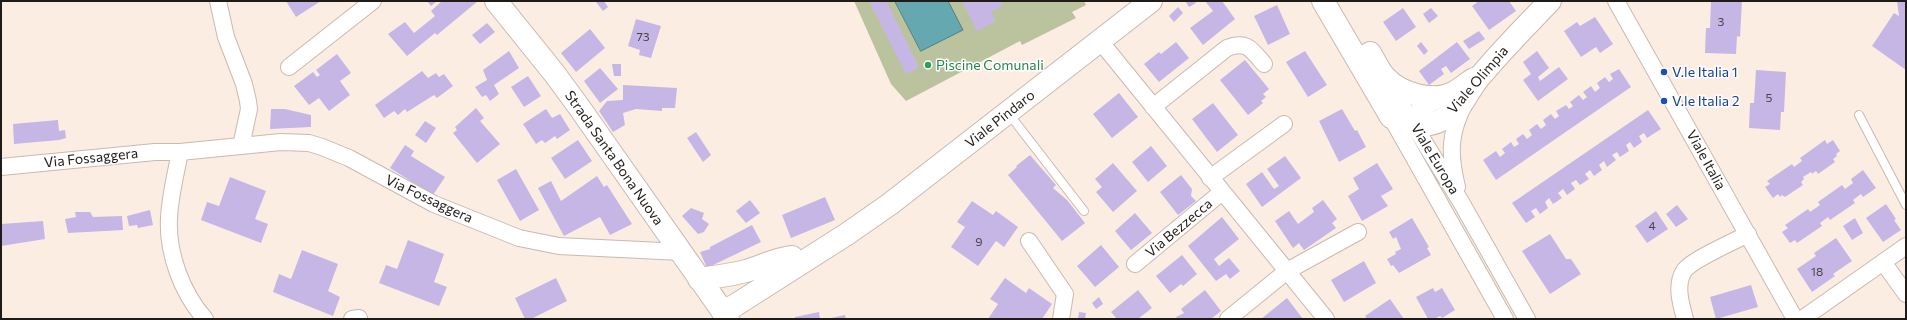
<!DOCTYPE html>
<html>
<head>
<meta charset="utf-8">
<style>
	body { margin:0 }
	#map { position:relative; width:1907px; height:320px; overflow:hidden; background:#fcede3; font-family:Commissioner,sans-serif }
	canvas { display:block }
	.frame { position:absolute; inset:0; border:2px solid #201b17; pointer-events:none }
</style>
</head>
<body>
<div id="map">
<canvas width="1907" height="320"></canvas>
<div class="frame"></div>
</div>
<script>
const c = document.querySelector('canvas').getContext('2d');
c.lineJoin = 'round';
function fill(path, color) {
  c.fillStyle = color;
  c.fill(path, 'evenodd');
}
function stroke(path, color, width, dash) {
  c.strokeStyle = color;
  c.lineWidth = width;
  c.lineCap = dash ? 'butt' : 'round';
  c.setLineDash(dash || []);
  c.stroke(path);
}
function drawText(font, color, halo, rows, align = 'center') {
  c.font = font + ' Commissioner,sans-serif';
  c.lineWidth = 3;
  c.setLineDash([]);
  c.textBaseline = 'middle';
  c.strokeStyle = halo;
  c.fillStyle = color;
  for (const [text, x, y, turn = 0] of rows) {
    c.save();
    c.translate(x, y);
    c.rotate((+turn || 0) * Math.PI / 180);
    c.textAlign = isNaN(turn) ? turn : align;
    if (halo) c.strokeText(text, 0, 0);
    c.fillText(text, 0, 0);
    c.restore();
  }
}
const green = new Path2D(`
	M854 1H1084L1086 5 1072 12 1076 18 1022 45 1020 41 906 101 891 84Z`);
const water = new Path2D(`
	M895 1H948L963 30 921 51Z`);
const building = new Path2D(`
	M286 1H321L296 17Z
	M427 1H437L431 6Z
	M442 1H478L437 35 435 33 407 56 388 34 405 22 414 33 435 16 431 11Z
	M597 1H604L608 7 603 11 596 2Z
	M869 1H886L919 67 906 74Z
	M962 1H1000L1003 6 991 12 996 21 977 31Z
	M1187 1H1194L1196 3 1189 7 1186 2Z
	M1205 1H1222L1235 19 1203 45 1190 28 1213 11Z
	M1479 1H1509L1516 11 1489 30 1472 6Z
	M1711 1H1742L1740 37 1737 36 1736 54 1705 53 1706 28H1710Z
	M1897 1H1906V70L1872 46 1894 13 1899 16Z
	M1277 5 1290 34 1268 45 1254 16Z
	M1178 7 1183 13 1174 22 1169 16Z
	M1403 8 1416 27 1396 41 1383 22Z
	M1431 8 1438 16 1429 23 1423 14Z
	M1595 17 1613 44 1600 53 1596 47 1581 57 1564 31 1577 22 1580 26Z
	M636 19 661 26 651 58 639 55 640 50 628 46Z
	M487 23 495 32 480 44 472 35Z
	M590 29 605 48 576 72 561 53Z
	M1479 31 1485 39 1469 49 1463 41Z
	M1176 42 1189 58 1159 82 1144 64 1159 52 1161 54Z
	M1421 42 1428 51 1424 55 1417 46Z
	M1457 42 1470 59 1451 73 1446 66 1441 69 1444 74 1429 85 1419 71Z
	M509 51 519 68 494 85 499 94 490 101 486 95 482 97 475 87 487 80 483 70Z
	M1305 51 1327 85 1308 97 1286 62Z
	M1537 51 1549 68 1538 77 1540 81 1559 67 1568 79 1538 101 1523 80 1531 74 1523 62Z
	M337 54 351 73 340 81 350 95 329 111 319 98 309 105 294 86 313 72 317 77 320 75 316 70Z
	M1245 60 1269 89 1263 94 1266 97 1261 101 1263 103 1248 115 1220 80Z
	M612 64H621V76H614Z
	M600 68 618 89 600 103 584 81Z
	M1619 69 1631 87 1496 180 1483 160 1496 151 1500 157 1505 153 1502 149 1511 142 1514 147 1519 144 1516 139 1523 134 1527 139 1532 135 1529 130 1537 124 1541 129 1546 125 1543 120 1551 114 1555 119 1559 116 1556 111 1566 105 1569 109 1573 106 1570 102 1579 95 1583 100 1587 97 1583 92 1591 86 1595 92 1600 88 1597 83 1605 77 1609 82 1613 79 1610 74Z
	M1756 70 1786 72 1784 112H1781L1780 130 1749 128 1750 103H1754Z
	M422 71 428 78 436 73 439 77 444 74 453 86 437 98 434 95 407 112 405 109 398 115 394 111 384 118 375 105Z
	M528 76 541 96 524 107 511 87Z
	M623 85 677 88 675 108H662V111L636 109 623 113 625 125 613 132 599 111 607 101 623 100Z
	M1119 93 1138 117 1112 138 1093 114Z
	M1213 103 1238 135 1217 152 1192 119Z
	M476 108 484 118 480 121 500 144 477 163 453 133 457 130 455 127Z
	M271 109H285L311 115V127L270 129Z
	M546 109 552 118 560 114 570 130 557 139 555 136 545 143 542 140 536 144 523 124Z
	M1342 109 1355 131 1357 130 1366 147 1339 162 1319 121Z
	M1648 110 1661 129 1647 138 1644 133 1639 136 1642 142 1634 148 1630 142 1626 145 1629 151 1620 157 1617 152 1612 155 1616 160 1607 167 1604 161 1599 165 1602 170 1594 176 1590 170 1585 174 1589 179 1580 185 1576 180 1571 183 1575 189 1567 195 1563 189 1558 193 1562 198 1553 204 1549 198 1545 202 1548 208 1540 214 1536 208 1531 211 1535 217 1526 223 1512 203Z
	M58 120 59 131 65 130 66 138 59 140 14 144 13 124Z
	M425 121 436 128 426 143 415 135Z
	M696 132 711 155 703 162 687 138Z
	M578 140 592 161 565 179 551 158Z
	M1825 140 1827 144 1833 140 1840 151 1836 154 1837 156 1833 159 1835 162 1818 174 1816 171 1812 174 1811 172 1803 177 1804 179 1801 182 1803 185 1785 197 1782 195 1780 197 1778 194 1773 198 1765 187 1770 184 1767 181 1792 164 1794 167 1802 161 1800 158Z
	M405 145 414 151 411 156 445 177 433 195 390 168Z
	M1151 146 1167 166 1148 182 1132 162Z
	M1030 155 1056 185 1053 188 1067 200 1085 223 1062 241 1008 175 1017 167 1016 166Z
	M1285 156 1301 178 1262 207 1246 184 1262 172 1274 189 1279 186 1267 169Z
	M1113 163 1137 191 1113 212 1096 192 1102 187 1095 179Z
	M1377 163 1393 189 1381 196 1388 206 1362 221 1348 196 1359 189 1353 178Z
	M516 169 539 210 520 221 497 180Z
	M1863 170 1876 188 1863 197 1861 194 1853 200 1855 203 1830 220 1828 217 1820 223 1822 226 1797 243 1795 240 1790 243 1782 232 1788 228 1785 225 1808 209 1810 212 1820 205 1818 202 1842 185 1845 189 1853 183 1851 179Z
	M1181 175 1192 189 1191 196 1196 201 1178 215 1160 192Z
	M597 176 604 187 607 185 632 224 610 235 600 217 564 236 538 188 551 181 561 201Z
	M230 177 266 191 255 219 268 224 261 243 201 220 207 202 219 206Z
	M825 197 835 220 791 238 782 215Z
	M750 200 760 213 746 223 736 211Z
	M1323 200 1337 219 1332 223 1336 228 1304 250 1299 243 1293 248 1275 221 1289 211 1298 224 1314 212 1312 208Z
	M972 201 993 215 996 211 1018 227 1004 247 996 241 978 266 951 247 965 227 957 222Z
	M1886 204 1896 219 1894 220 1901 230 1883 242 1866 218Z
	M1677 205 1688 219 1676 227 1666 214Z
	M691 208 704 213 702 219 709 224 704 232 698 234 682 216Z
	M150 210 153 225 138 228 137 225 129 226 127 216Z
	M1656 211 1668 229 1647 243 1635 226Z
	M75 212H90L93 217 122 216 123 230 68 233 65 219 76 217Z
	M1135 213 1152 233 1131 250 1115 231Z
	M1222 217 1239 239 1214 259 1219 266 1229 258 1240 271 1230 279 1226 274 1216 281 1188 246Z
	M1412 218 1429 247 1427 248 1431 255 1399 273 1393 265 1391 266 1387 259 1396 254 1395 252 1401 249 1396 237 1393 239 1389 232Z
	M1855 218 1863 233 1852 240 1843 226Z
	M43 221 45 239 1 246V224Z
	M752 225 761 242 707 268 700 252 710 249V247Z
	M1550 234 1566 259H1571L1581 274 1550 294 1522 251Z
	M1836 238 1852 261 1833 274 1835 276 1812 292 1797 269 1816 256 1814 253Z
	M408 240 444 254 434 282 447 287 439 306 379 283 386 265 397 269Z
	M1101 245 1119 267 1095 287 1077 266Z
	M302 250 338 264 328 291 340 297 333 316 273 292 279 274 291 279Z
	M1182 255 1197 274 1183 286 1181 284 1170 293 1156 276Z
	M1364 261 1376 283 1344 302 1331 280Z
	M556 278 567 301 531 319H525L515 298Z
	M1005 278 1026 293 1029 288 1052 304 1042 319H988L998 304 990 299Z
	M1751 285 1758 307 1716 319 1710 297Z
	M1433 288 1435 292 1442 288 1455 310 1442 318 1440 316 1434 319H1428L1416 297Z
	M1138 290 1152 308 1138 319H1117L1111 312Z
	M1205 290 1221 311 1211 319H1178L1176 317 1184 313 1181 309Z
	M1099 297 1103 304 1096 309 1092 303Z
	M1287 298 1303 319H1261Z
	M1390 299 1404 319H1367L1365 316Z
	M819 312 820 319H795V317Z
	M1079 312 1086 313 1085 319H1078Z
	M845 315 846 319H831V318Z`);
const lane = new Path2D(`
	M1009 114 1084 211
	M1859 115 1906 205`);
const street = new Path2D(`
	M218 1 226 37 244 84 248 101 249 109 241 146
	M1616 1 1795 319
	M1100 41 1326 319
	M289 67 373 1
	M1388 83 1461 202 1527 319
	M1153 107 1227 48C1247 40 1252 50 1264 64
	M1391 117 1505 319
	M1404 126C1411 111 1429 105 1443 98
	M180 152C176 173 170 196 169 218 167 253 182 293 205 319
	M1 167 155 152H180L281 142 309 143 322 147 349 158 434 204 519 238 559 246 681 252
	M1210 178 1284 124
	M1457 187C1449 154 1449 133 1465 103
	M1029 241 1065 294 1061 319
	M1883 262 1906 294
	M1135 264 1222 192
	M352 319 359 318
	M1228 319 1287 271 1358 232
	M1685 319C1681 304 1675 285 1684 271 1691 260 1735 241 1748 234
	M1802 319 1906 246`);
const secondary = new Path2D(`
	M496 1 554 73 579 107 728 319
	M1323 1 1391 117C1417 132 1443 126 1462 103 1469 93 1474 82 1483 73 1504 48 1527 25 1550 1
	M1370 53C1375 61 1379 71 1385 77 1400 94 1433 103 1453 93 1461 89 1467 83 1474 79
	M699 279C715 277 731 275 746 271 762 266 776 259 792 257
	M722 311 734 306 847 234 890 204 1151 1`);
const markers = [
	[928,65,4,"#2e9e5b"],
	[1664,72,4,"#1a4fb4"],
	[1664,101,4,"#1a4fb4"]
];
const numberNames = [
	["3",1721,22],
	["73",643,37],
	["5",1769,98],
	["4",1652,226],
	["9",979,242],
	["18",1817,272]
];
const leisureNames = [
	["Piscine Comunali",936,65]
];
const transitNames = [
	["V.le Italia 1",1672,72],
	["V.le Italia 2",1672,101]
];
const streetNames = [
	["Viale Olimpia",1478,80,-49],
	["Viale Pindaro",1000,119,-38],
	["Via Fossaggera",91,158,-6],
	["Strada Santa Bona Nuova",614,158,55],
	["Viale Europa",1435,159,59],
	["Viale Italia",1706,160,61],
	["Via Fossaggera",429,199,25],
	["Via Bezzecca",1179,228,-40]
];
fill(green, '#bac39d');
fill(water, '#66a8b0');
stroke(water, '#517e82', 1);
fill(building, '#c6b6e5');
stroke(lane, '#c8bab0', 10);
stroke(street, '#c8bab0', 18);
stroke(secondary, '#c8bab0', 24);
stroke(lane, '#fff', 8);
stroke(street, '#fff', 16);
stroke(secondary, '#fff', 22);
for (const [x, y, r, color] of markers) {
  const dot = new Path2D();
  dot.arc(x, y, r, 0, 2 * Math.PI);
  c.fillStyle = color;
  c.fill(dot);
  stroke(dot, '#fff', 1.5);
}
drawText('12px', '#4a424a', null, numberNames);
drawText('14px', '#27864d', '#fff', leisureNames, 'left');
drawText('14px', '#164399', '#fff', transitNames, 'left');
drawText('14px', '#201b17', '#fff', streetNames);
</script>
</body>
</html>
